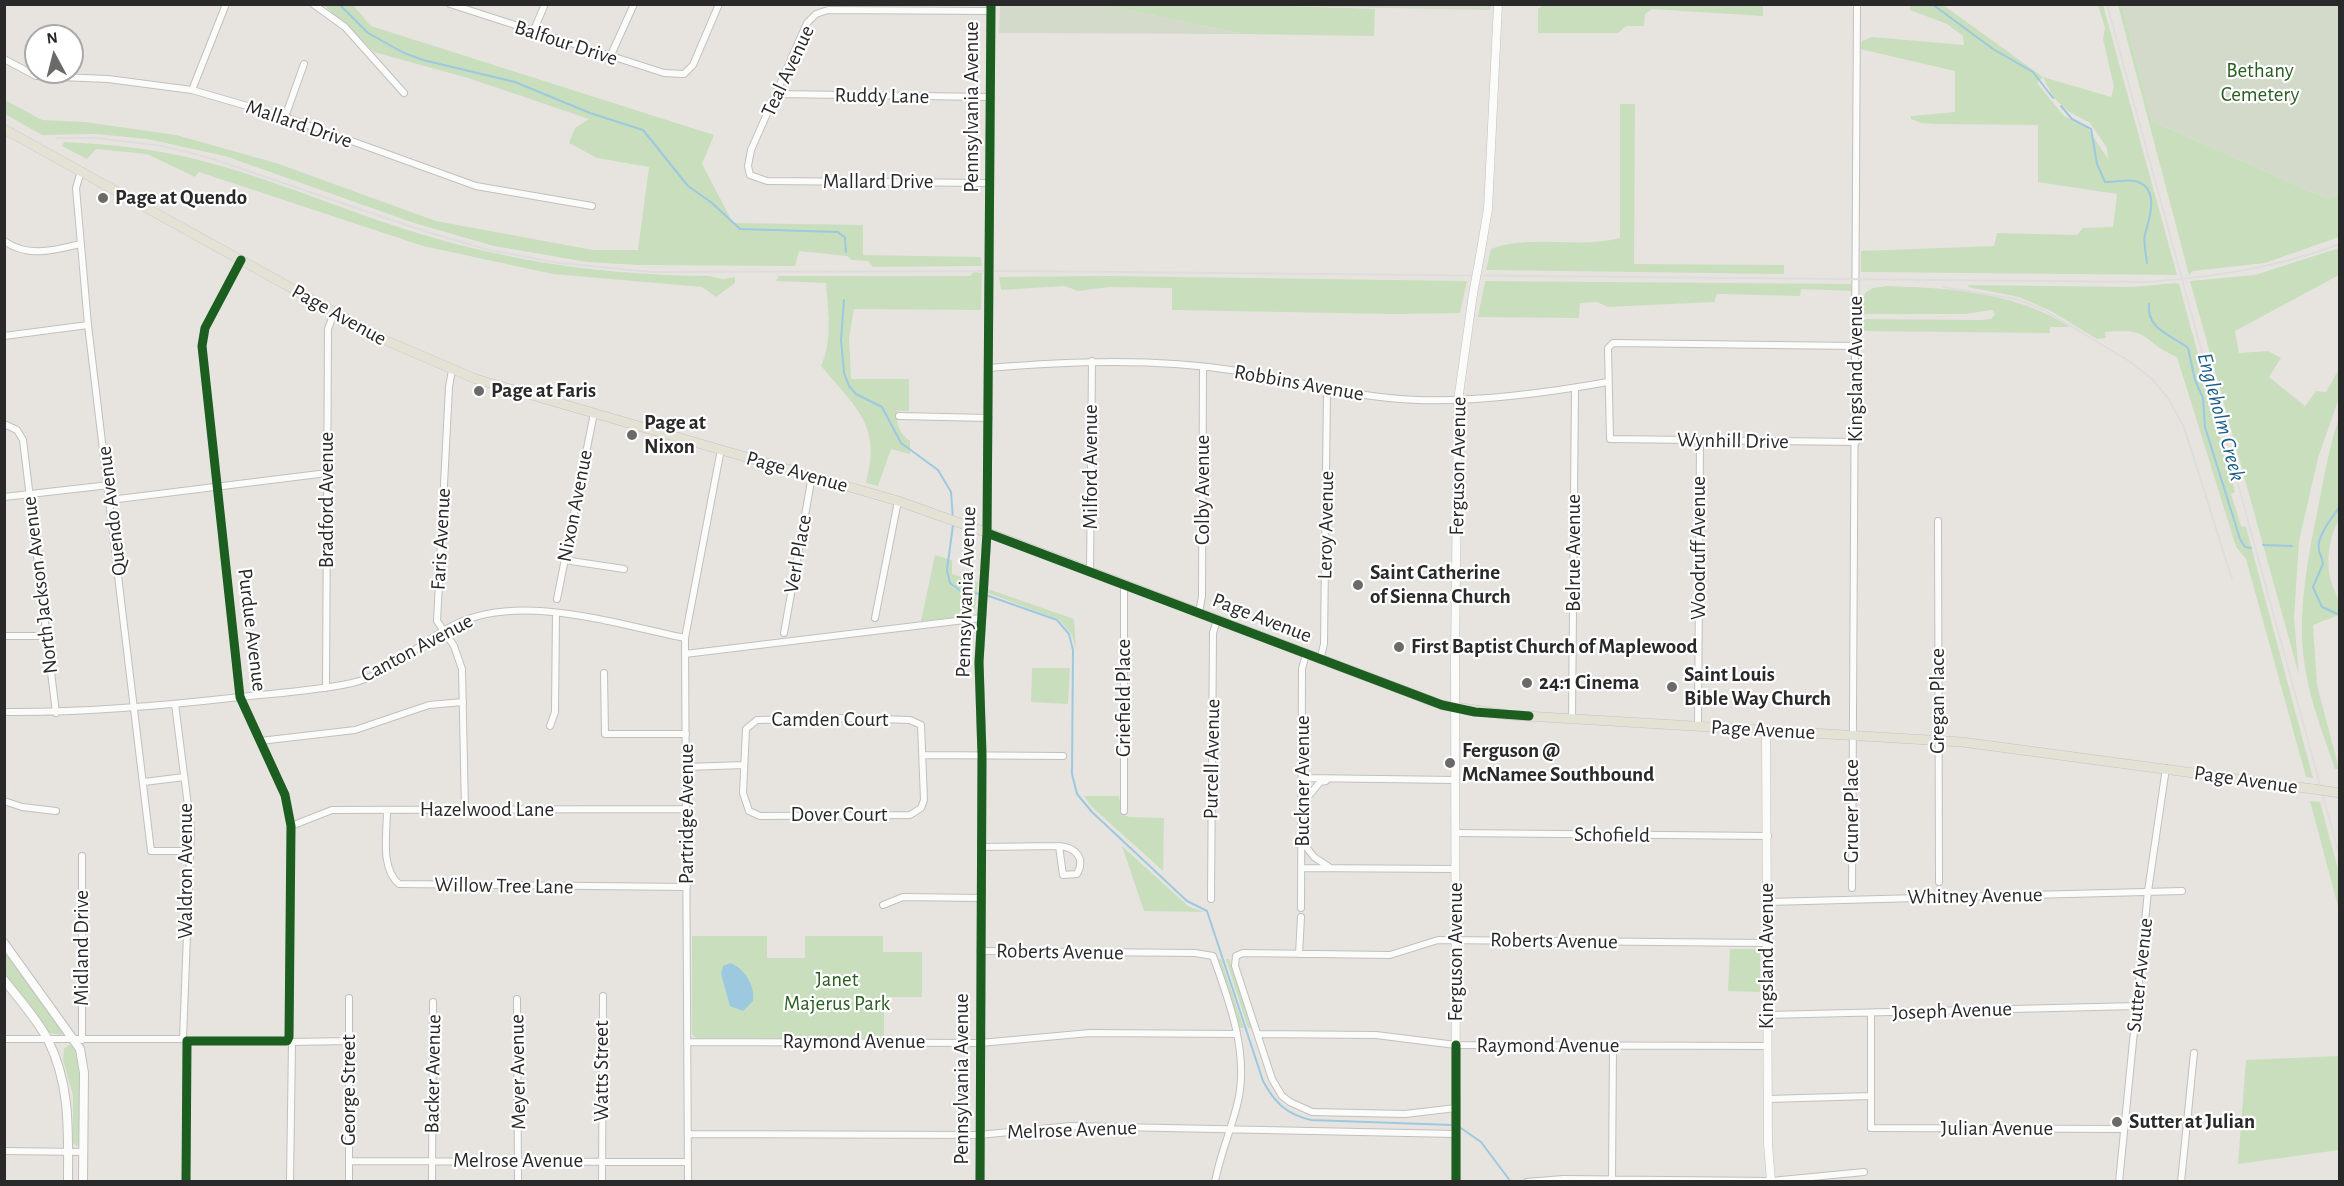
<!DOCTYPE html>
<html>
<head>
<meta charset="utf-8">
<style>
	body { margin:0 }
	#map { position:relative; width:2344px; height:1186px; overflow:hidden; background:#e7e4e0; font-family:"Alegreya Sans",sans-serif }
	canvas { display:block }
	.frame { position:absolute; inset:0; border:6px solid #292929; pointer-events:none }
	.north { position:absolute; left:24px; top:24px; width:60px; height:60px; box-sizing:border-box; background:#fff; border:2px solid #a9a9a9; border-radius:50%; rotate:353deg; font-size:16px; font-weight:700; line-height:24px; text-align:center; color:#292929 }
	.north::after { content:''; display:block; margin:auto; width:21px; height:27px; background:#6c6a69; clip-path:polygon(50% 0,100% 100%,50% 72%,0 100%) }
</style>
</head>
<body>
<div id="map">
<canvas width="2344" height="1186"></canvas>
<div class="frame"></div>
<div class="north">N</div>
</div>
<script>
const c = document.querySelector('canvas').getContext('2d');
c.lineJoin = 'round';
function fill(path, color) {
  c.fillStyle = color;
  c.fill(path, 'evenodd');
}
function stroke(path, color, width, dash) {
  c.strokeStyle = color;
  c.lineWidth = width;
  c.lineCap = dash ? 'butt' : 'round';
  c.setLineDash(dash || []);
  c.stroke(path);
}
function drawText(font, color, halo, rows, align = 'center') {
  c.font = font + ' "Alegreya Sans",sans-serif';
  c.lineWidth = 4.5;
  c.setLineDash([]);
  c.textBaseline = 'middle';
  c.strokeStyle = halo;
  c.fillStyle = color;
  for (const [text, x, y, turn = 0] of rows) {
    c.save();
    c.translate(x, y);
    c.rotate((+turn || 0) * Math.PI / 180);
    c.textAlign = isNaN(turn) ? turn : align;
    if (halo) c.strokeText(text, 0, 0);
    c.fillText(text, 0, 0);
    c.restore();
  }
}
const green = new Path2D(`
	M1231 4 1375 9 1374 36 1242 34 1104 5Z
	M324 5H353L371 26 714 135 702 164 733 223 863 225V255L981 257 982 266 873 267 868 261 852 260 847 256 799 251 795 266 639 265 587 262 494 246 414 223 225 156 147 139 96 134 42 135 5 114V100L42 120 85 122 176 135 276 163 436 221 593 250H638L649 167 597 158 569 143 575 128 589 119 468 78 374 52Z
	M1543 5H1763V16L1652 9 1645 14 1644 26H1626L1618 33H1538V9Z
	M1910 5H1943L2043 77 2111 97 2114 87 2103 39 2105 28 2098 5H2103L2177 275 1861 272V251L1994 246 1997 233 2077 235 2083 228 2113 227 2117 194 2038 182V125L1936 124 1921 123 1911 119V116L1955 112V71L1860 49 1862 41 1872 37 1964 45 1963 36 1947 24 1910 10ZM2043 77 2053 97 2068 111 2090 123 2107 148 2108 159 2087 127 2064 116 2037 83Z
	M2118 5H2122L2152 121 2328 199 2339 195V237L2265 263 2193 271 2189 275Z
	M1620 104H1635L1634 264 1784 265V274L1486 270 1491 249C1530 234 1577 249 1620 238Z
	M64 142C111 144 157 149 203 161 280 181 354 215 431 237 523 264 613 275 708 276L723 279 735 277V283L716 297 702 287 553 274 423 246 199 172 195 177 147 154 96 149 87 159 62 146Z
	M2339 248V275L2235 331 2239 353 2268 351 2281 358 2269 377 2305 406 2316 391 2326 392 2339 369V398L2318 458 2299 541 2294 618 2299 675 2190 281 2255 275Z
	M974 272 982 273 981 310 854 309 849 337 851 379H909V411H897C896 424 899 433 910 441V454L891 449 878 486 866 483C882 425 856 408 821 366 833 340 828 311 826 283L776 281 779 276H970Z
	M1107 276 1467 281 1460 313 1393 314 1172 310V288L1109 287 1078 291 1065 286 1001 290 999 277Z
	M1485 281 1851 284 1852 291 1801 289 1800 296 1717 294 1714 302 1608 307 1597 302 1580 303 1579 318 1478 317Z
	M2176 283 2179 284 2235 492 2231 494 2241 526 2246 527 2313 778 2306 777 2246 559 2236 547 2177 357C2140 341 2152 327 2105 332L2106 338 2097 339 2051 311 2019 297 1968 287 1969 285 2132 287Z
	M1887 286C1949 288 2017 292 2070 327H2050V333L1859 331 1860 319 1981 320 1991 319 1995 314 1992 310 1965 314H1860L1865 293 1873 288Z
	M2339 418V520C2329 537 2325 565 2332 584 2337 598 2340 599 2339 615L2313 625 2317 685 2339 769H2335C2324 736 2310 702 2305 667 2296 612 2309 553 2320 498 2325 471 2330 445 2339 418Z
	M935 555 952 560V574L978 582 975 609 970 616 921 621Z
	M988 589 1074 619 1076 650 1072 635 1060 620 988 593Z
	M1032 668H1070L1068 704 1031 702Z
	M1084 796H1119L1122 814 1129 817 1164 818 1163 871 1092 807Z
	M2310 801 2320 802 2339 873V910Z
	M1122 846 1188 906 1204 912 1144 911Z
	M692 936H767V958H805V936H883V952H922V997H884V1039L696 1038 692 1034Z
	M4 949 63 1031 62 1035 47 1033 5 974Z
	M1730 949H1755L1760 954V992L1728 991Z
	M1218 959H1221L1244 1028H1239Z
	M1226 959H1229L1252 1028H1248Z
	M69 1045 73 1046C85 1076 80 1111 79 1143L77 1146 73 1143V1095L63 1060 64 1049Z
	M2339 1056V1150L2238 1164 2246 1060Z`);
const cemetery = new Path2D(`
	M1104 4V5L1242 34 999 33 1000 5Z
	M1231 5H1491L1490 10Z
	M2122 5H2339V195L2328 199 2152 121Z`);
const water = new Path2D(`
	M730 963C745 968 755 986 753 1001L743 1011 730 1006 721 974 723 966Z`);
const stream = new Path2D(`
	M339 4 368 33 404 53 423 60 515 82 590 113 643 130 688 186 712 203 740 229 838 232 845 238 846 252
	M1932 4 1993 49 2033 72 2053 98
	M2061 106 2072 119 2091 129 2097 164 2105 182C2114 183 2130 178 2138 182 2160 190 2149 220 2145 234 2143 243 2146 254 2147 263
	M844 300 841 340 844 373 849 386 856 394 882 407 901 443 938 470 951 492 953 519
	M2149 304C2146 329 2171 335 2188 348L2195 380 2203 398 2205 427 2240 539 2245 547 2251 548
	M2340 506C2333 517 2316 536 2319 550 2319 554 2323 558 2323 564L2313 587 2322 607 2340 615
	M953 525 947 570 950 583 961 591 981 594
	M2263 545 2292 546
	M986 595 1057 620 1069 634 1073 650 1072 774 1077 794 1092 812 1187 901 1207 911 1263 1081C1275 1103 1286 1114 1311 1120L1452 1125
	M1458 1126 1481 1142 1511 1182`);
const minor = new Path2D(`
	M313 4 345 27 404 93
	M450 4 664 73 684 74 693 65 719 4
	M533 32 545 4
	M610 57 634 4
	M4 59 36 76 108 79 192 90 285 117 476 186 592 206
	M192 90 226 4
	M776 94 989 97
	M285 117 304 64
	M81 171 76 188 88 325 151 851H189
	M989 183 767 181 750 175 748 166 751 150 807 23 816 14 828 10 990 11
	M4 241C28 258 55 250 80 244
	M4 336 88 325
	M989 368C1072 361 1156 358 1238 371 1299 381 1356 398 1418 400 1481 402 1546 393 1608 382
	M452 370 449 387 437 621 454 646 462 669 465 810
	M899 416 989 418
	M4 424 17 430 23 440 56 713
	M1856 442 1610 439 1608 348 1613 343 1856 346
	M4 497 109 485
	M110 500 327 473
	M1938 521 1939 882
	M564 560 624 569
	M1090 572 1092 361
	M557 599 594 413
	M1199 613 1202 596 1203 367
	M875 618 898 501
	M784 633 812 476
	M4 636H46
	M685 654 981 618
	M1320 660 1324 644 1327 390
	M604 673 605 734H686
	M326 688 328 329 334 313
	M4 712C83 713 161 706 240 697 277 693 315 691 352 683 391 674 419 642 454 625 520 592 615 624 685 638
	M848 718 910 720 921 725 924 800 921 808 910 815 760 816 749 811 743 793 746 729 757 720Z
	M1572 719 1575 388
	M550 726 555 712 556 613
	M1698 726 1700 442
	M260 741 355 730 429 705 463 702
	M924 755 1063 756
	M687 767 744 765
	M1303 778 1456 780
	M144 782 184 777
	M4 801 22 807 56 811
	M1302 804 1320 782 1326 781
	M387 810C387 833 380 868 399 884L687 887
	M1124 811V585
	M291 826 332 810 687 809
	M1456 833 1768 836
	M1304 844 1314 857 1329 867
	M981 847 1059 846C1075 847 1086 858 1077 874L1063 875 1059 846
	M82 856V1040
	M1303 868 1456 869
	M1852 888 1857 4
	M1211 899 1213 633 1217 620
	M1768 902 2182 891
	M883 905 903 897 980 898
	M1301 908 1302 669 1306 654
	M980 951 1195 953 1213 956C1229 1001 1249 1053 1238 1101 1232 1128 1220 1154 1215 1182
	M1299 954 1301 917
	M517 999 518 1182
	M1871 1014V1128L2123 1129
	M1767 1015 2136 1006
	M1258 1034 1376 1035 1456 1045 1767 1046
	M4 1039H183L191 829 175 704
	M687 1042 980 1043 1090 1033 1236 1034
	M1768 1099 1870 1096
	M1456 1108 1405 1114 1312 1112 1290 1102 1282 1096 1272 1079 1235 966 1236 956 1243 953 1390 955 1438 940 1767 943
	M688 1134 979 1135 1070 1126 1456 1134
	M4 1151 83 1152
	M349 1161 688 1162
	M1612 1181 1613 1046
	M186 1182 187 1041H287L289 1037 291 826 285 795 240 697 202 346 205 328 241 260
	M290 1182 292 1042 349 1041
	M349 1182V998
	M432 1182 433 1002
	M602 1182 603 996
	M688 1182 685 638 721 449
	M1527 1182 1563 1179 1771 1181 1864 1172
	M2119 1182 2148 891 2166 768
	M2181 1182 2194 1053`);
const tertiary = new Path2D(`
	M1480 256 1488 209 1498 4
	M1766 730 1768 1144 1771 1182
	M980 1182 982 755 979 662 987 533 991 4
	M1456 1182 1455 657 1458 401 1473 294`);
const secondary = new Path2D(`
	M4 943 80 1049 84 1073 83 1182
	M4 980C19 999 37 1019 48 1040 71 1086 68 1132 68 1182`);
const primary = new Path2D(`
	M4 129 387 341 476 379 898 501 1005 539 1442 705 1509 715 1962 742 2313 789`);
const tram = new Path2D(`
	M2107 4 2340 858`);
const rail = new Path2D(`
	M57 138H96L163 146 210 158 427 232 489 250 559 263 652 272 1014 271 2146 282C2213 277 2277 268 2340 244
	M1943 287 2016 299 2044 310 2129 361 2152 379 2168 398 2184 427 2232 579`);
const tertiaryBridge = new Path2D(`
	M1473 294 1480 256`);
const primaryBridge = new Path2D(`
	M2313 789 2340 793`);
const cycleway = new Path2D(`
	M987 533 1442 705 1475 712 1529 716
	M1456 1045V1182
	M186 1182 187 1041H287L289 1037 291 826 285 795 240 697 202 346 205 328 241 260
	M980 1182 982 755 979 662 987 533 991 4`);
const markers = [
	[103,198,6,"#6c6a69"],
	[479,391,6,"#6c6a69"],
	[632,435,6,"#6c6a69"],
	[1358,585,6,"#6c6a69"],
	[1399,647,6,"#6c6a69"],
	[1527,683,6,"#6c6a69"],
	[1672,687,6,"#6c6a69"],
	[1450,763,6,"#6c6a69"],
	[2117,1122,6,"#6c6a69"]
];
const streetNames = [
	["Balfour Drive",566,43,18],
	["Teal Avenue",788,71,-65],
	["Ruddy Lane",882,96,1],
	["Pennsylvania Avenue",972,107,-90],
	["Mallard Drive",299,124,19],
	["Mallard Drive",878,182],
	["Page Avenue",339,315,29],
	["Kingsland Avenue",1856,369,-90],
	["Robbins Avenue",1299,383,10],
	["Wynhill Drive",1733,441,1],
	["Ferguson Avenue",1458,466,-89],
	["Milford Avenue",1091,467,-90],
	["Page Avenue",797,472,16],
	["Colby Avenue",1203,490,-90],
	["Bradford Avenue",327,500,-90],
	["Nixon Avenue",575,506,-79],
	["Quendo Avenue",112,511,-97],
	["Leroy Avenue",1326,525,-89],
	["Faris Avenue",441,539,-87],
	["Woodruff Avenue",1699,548,-90],
	["Belrue Avenue",1574,553,-90],
	["Verl Place",798,554,-80],
	["North Jackson Avenue",40,585,-97],
	["Pennsylvania Avenue",966,592,-88],
	["Page Avenue",1262,618,21],
	["Purdue Avenue",252,630,83],
	["Canton Avenue",417,648,-28],
	["Griefield Place",1124,698,-90],
	["Gregan Place",1938,701,-90],
	["Camden Court",830,720],
	["Page Avenue",1763,730,3],
	["Purcell Avenue",1212,759,-89],
	["Page Avenue",2246,780,8],
	["Buckner Avenue",1303,781,-90],
	["Hazelwood Lane",487,810],
	["Gruner Place",1852,811,-90],
	["Partridge Avenue",687,814,-90],
	["Dover Court",839,815],
	["Schofield",1612,835,1],
	["Waldron Avenue",186,871,-90],
	["Willow Tree Lane",504,886,1],
	["Whitney Avenue",1975,896,-1],
	["Roberts Avenue",1554,941,1],
	["Midland Drive",82,948,-90],
	["Roberts Avenue",1060,952,1],
	["Ferguson Avenue",1456,952,-90],
	["Kingsland Avenue",1767,956,-90],
	["Sutter Avenue",2140,975,-84],
	["Joseph Avenue",1952,1011,-2],
	["Raymond Avenue",854,1042],
	["Raymond Avenue",1548,1046],
	["Watts Street",602,1071,-90],
	["Meyer Avenue",518,1072,-91],
	["Backer Avenue",433,1074,-89],
	["Pennsylvania Avenue",962,1079,-90],
	["George Street",349,1090,-90],
	["Julian Avenue",1997,1129],
	["Melrose Avenue",1072,1130,-2],
	["Melrose Avenue",518,1161]
];
const parkNames = [
	["Bethany",2260,71],
	["Cemetery",2260,95],
	["Janet",837,980],
	["Majerus Park",837,1004]
];
const poiNames = [
	["Page at Quendo",115,198],
	["Page at Faris",491,391],
	["Page at",644,423],
	["Nixon",644,447],
	["Saint Catherine",1370,573],
	["of Sienna Church",1370,597],
	["First Baptist Church of Maplewood",1411,647],
	["Saint Louis",1684,675],
	["Bible Way Church",1684,699],
	["24:1 Cinema",1539,683],
	["Ferguson @",1462,751],
	["McNamee Southbound",1462,775],
	["Sutter at Julian",2129,1122]
];
const waterNames = [
	["Engleholm Creek",2221,417,75]
];
fill(green, '#c9debd');
fill(cemetery, '#d3dac9');
fill(water, '#9cc9e0');
stroke(stream, '#9cc9e0', 2);
stroke(minor, '#c1c0c0', 8);
stroke(tertiary, '#c1c0c0', 9);
stroke(secondary, '#c1c0c0', 10);
stroke(primary, '#c3c3c1', 10);
stroke(minor, '#fbfbfa', 6);
stroke(tertiary, '#fbfbfa', 8);
stroke(secondary, '#fbfbfa', 8);
stroke(primary, '#e4e1d5', 9);
stroke(tram, '#ddddde', 1.5);
stroke(rail, '#ddddde', 2);
stroke(tertiaryBridge, '#c1c0c0', 9, []);
stroke(primaryBridge, '#c3c3c1', 10, []);
stroke(tertiaryBridge, '#fbfbfa', 8);
stroke(primaryBridge, '#e4e1d5', 9);
stroke(cycleway, '#1b5e20', 9);
for (const [x, y, r, color] of markers) {
  const dot = new Path2D();
  dot.arc(x, y, r, 0, 2 * Math.PI);
  c.fillStyle = color;
  c.fill(dot);
  stroke(dot, '#fff', 2);
}
drawText('21px', '#292929', '#fff', streetNames);
drawText('21px', '#2a5e22', '#fff', parkNames);
drawText('bold 21px', '#292929', '#fff', poiNames, 'left');
drawText('italic 22px', '#1d5d8a', '#fff', waterNames);
</script>
</body>
</html>
